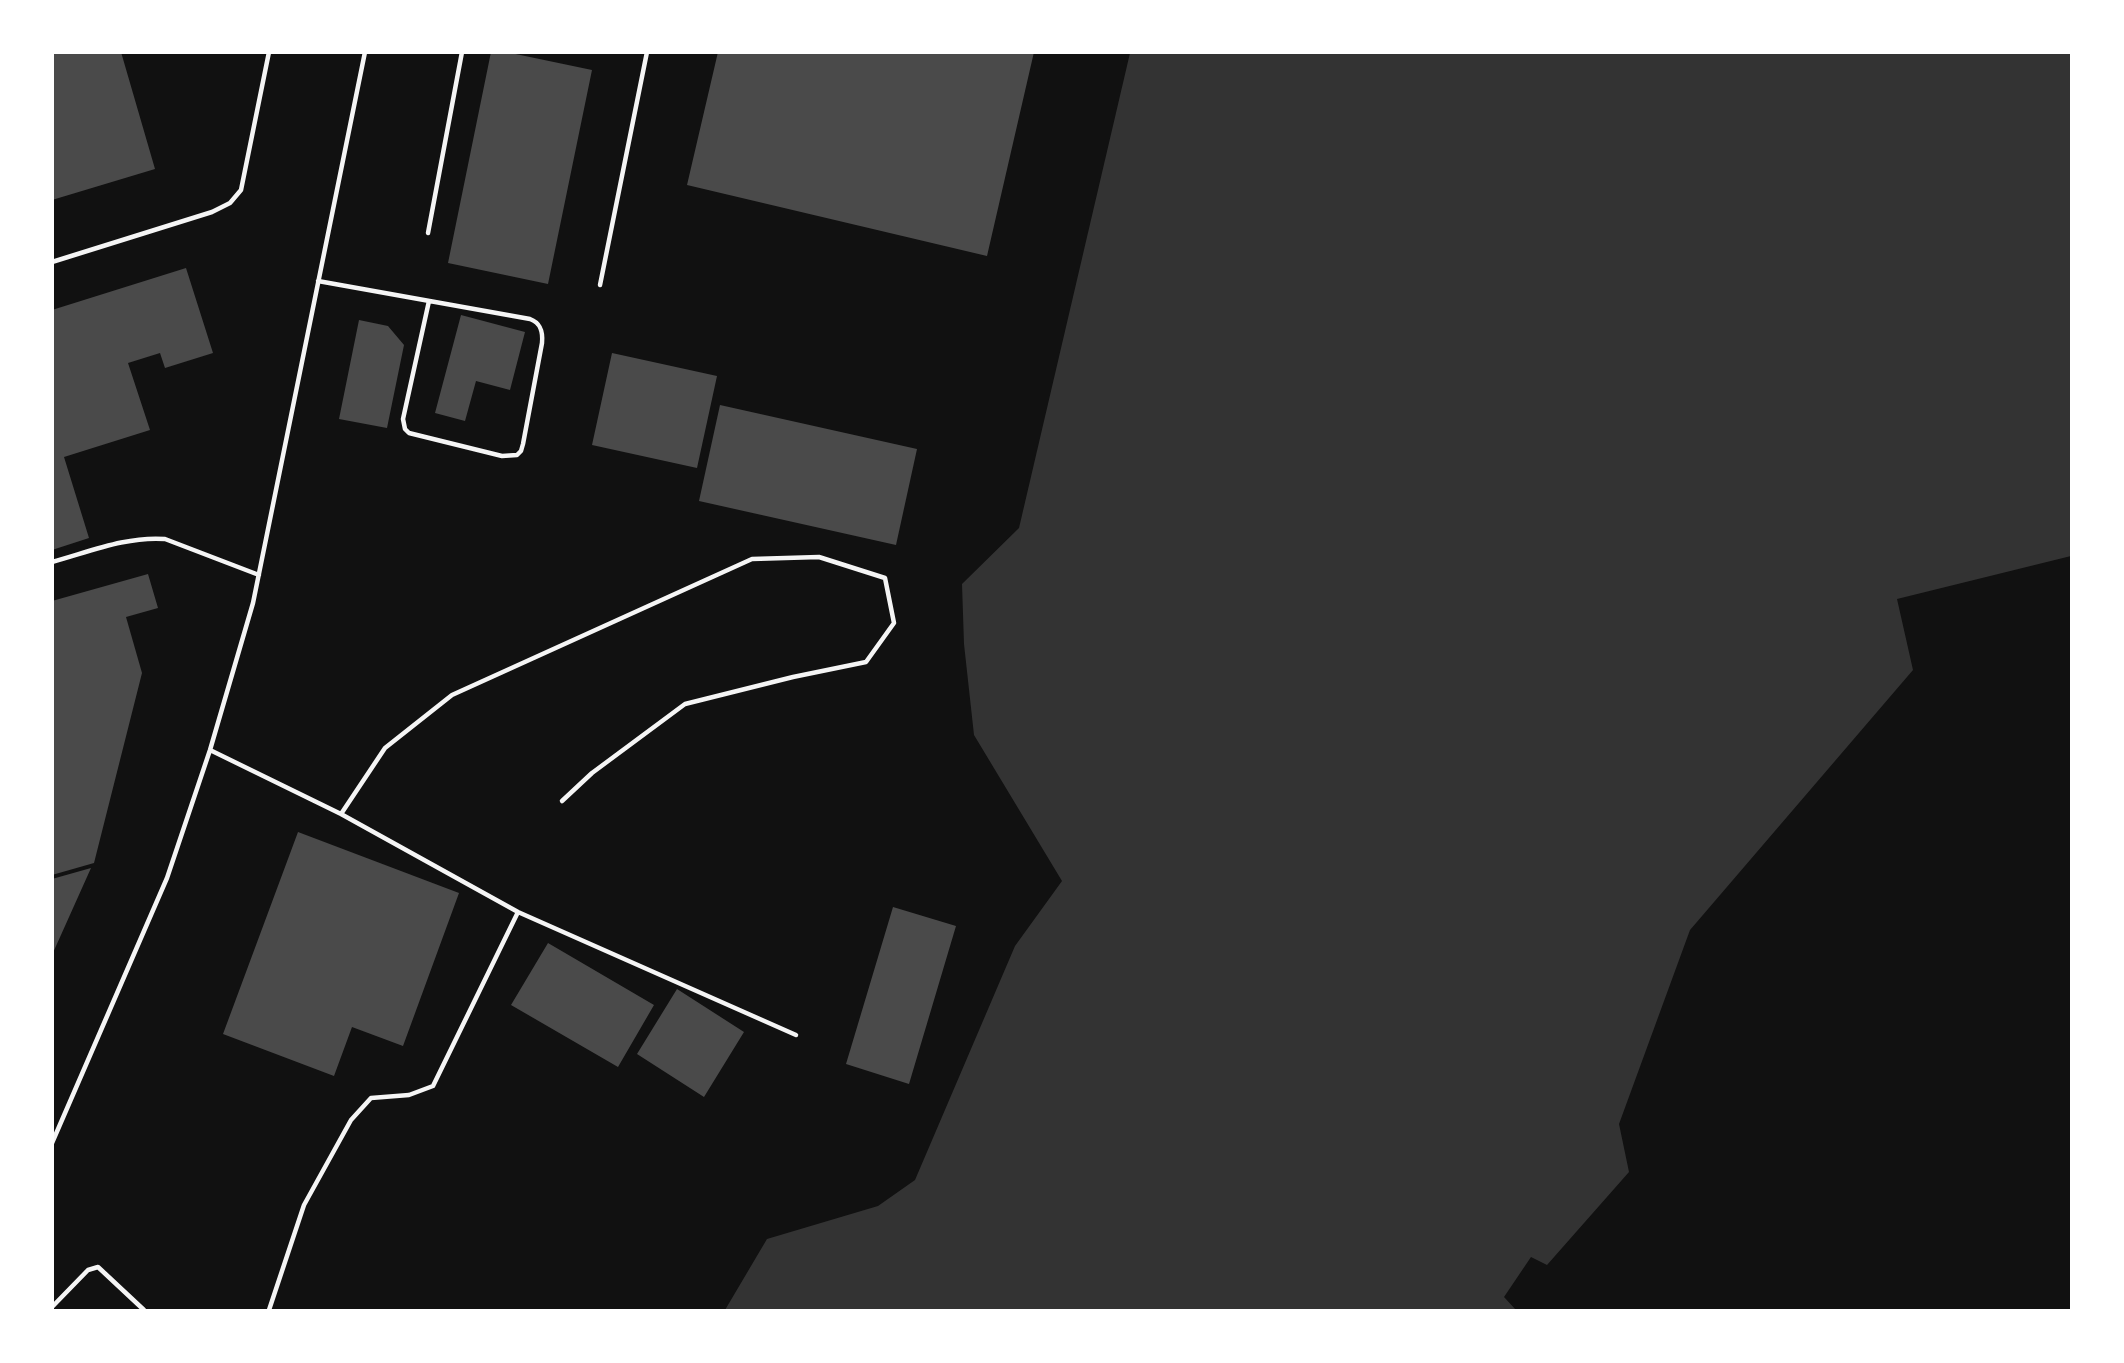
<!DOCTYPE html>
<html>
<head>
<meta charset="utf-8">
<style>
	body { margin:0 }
	#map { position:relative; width:2124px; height:1363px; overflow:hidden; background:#111; font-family:"IBM Plex Sans",sans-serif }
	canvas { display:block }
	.frame { position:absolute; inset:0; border:54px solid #fff; pointer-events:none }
</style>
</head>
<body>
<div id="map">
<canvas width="2124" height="1363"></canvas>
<div class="frame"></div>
</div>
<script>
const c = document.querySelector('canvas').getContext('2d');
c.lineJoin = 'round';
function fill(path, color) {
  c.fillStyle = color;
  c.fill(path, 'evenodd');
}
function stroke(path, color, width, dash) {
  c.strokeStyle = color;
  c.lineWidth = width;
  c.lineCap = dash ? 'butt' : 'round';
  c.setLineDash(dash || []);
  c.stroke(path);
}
const water = new Path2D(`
	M1130 53H2071V556L1897 599 1913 670 1690 930 1619 1124 1629 1172 1547 1265 1531 1257 1504 1297 1516 1310H725L767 1239 878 1206 915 1180 1015 946 1062 881 974 735 964 644 962 584 1019 528Z`);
const building = new Path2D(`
	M52 52H121L155 169 52 200Z
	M491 52H506L592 70 548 284 448 263Z
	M718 52H1034L987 256 687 185Z
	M186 268 213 353 165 368 160 353 128 363 150 430 64 457 89 538 52 550V310Z
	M461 315 525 332 510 390 476 381 465 421 435 413Z
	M359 320 388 326 404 345 387 428 339 419Z
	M612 353 717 376 697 468 592 445Z
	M720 405 917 449 896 545 699 501Z
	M148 574 158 608 126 617 142 673 94 863 52 875V601Z
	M298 832 459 893 403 1046 352 1027 334 1076 223 1034Z
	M91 868 52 955V879Z
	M893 907 956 926 909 1084 846 1064Z
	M548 943 654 1005 618 1067 511 1005Z
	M677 989 744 1032 704 1097 637 1054Z`);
const service = new Path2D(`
	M428 233 462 52
	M52 262 212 212 230 203 241 190 269 52
	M318 281 530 319C541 323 543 332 542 343L523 444 521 451 517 455 502 456 409 433 405 429 403 419 429 301
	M600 285 647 52
	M52 562C89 552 127 536 165 539L259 575
	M210 750 341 814 518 912 796 1035
	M341 814 385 748 452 695 752 559 819 557 885 578 894 623 866 662 793 677 685 704 592 773 562 801
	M52 1143 167 878 210 750 253 603 365 52
	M52 1307 88 1270 98 1267 144 1310
	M269 1310 304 1205 351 1120 371 1098 409 1095 433 1086 518 912`);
fill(water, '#333');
fill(building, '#4a4a4a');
stroke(service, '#f5f5f5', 4.5);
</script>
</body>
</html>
